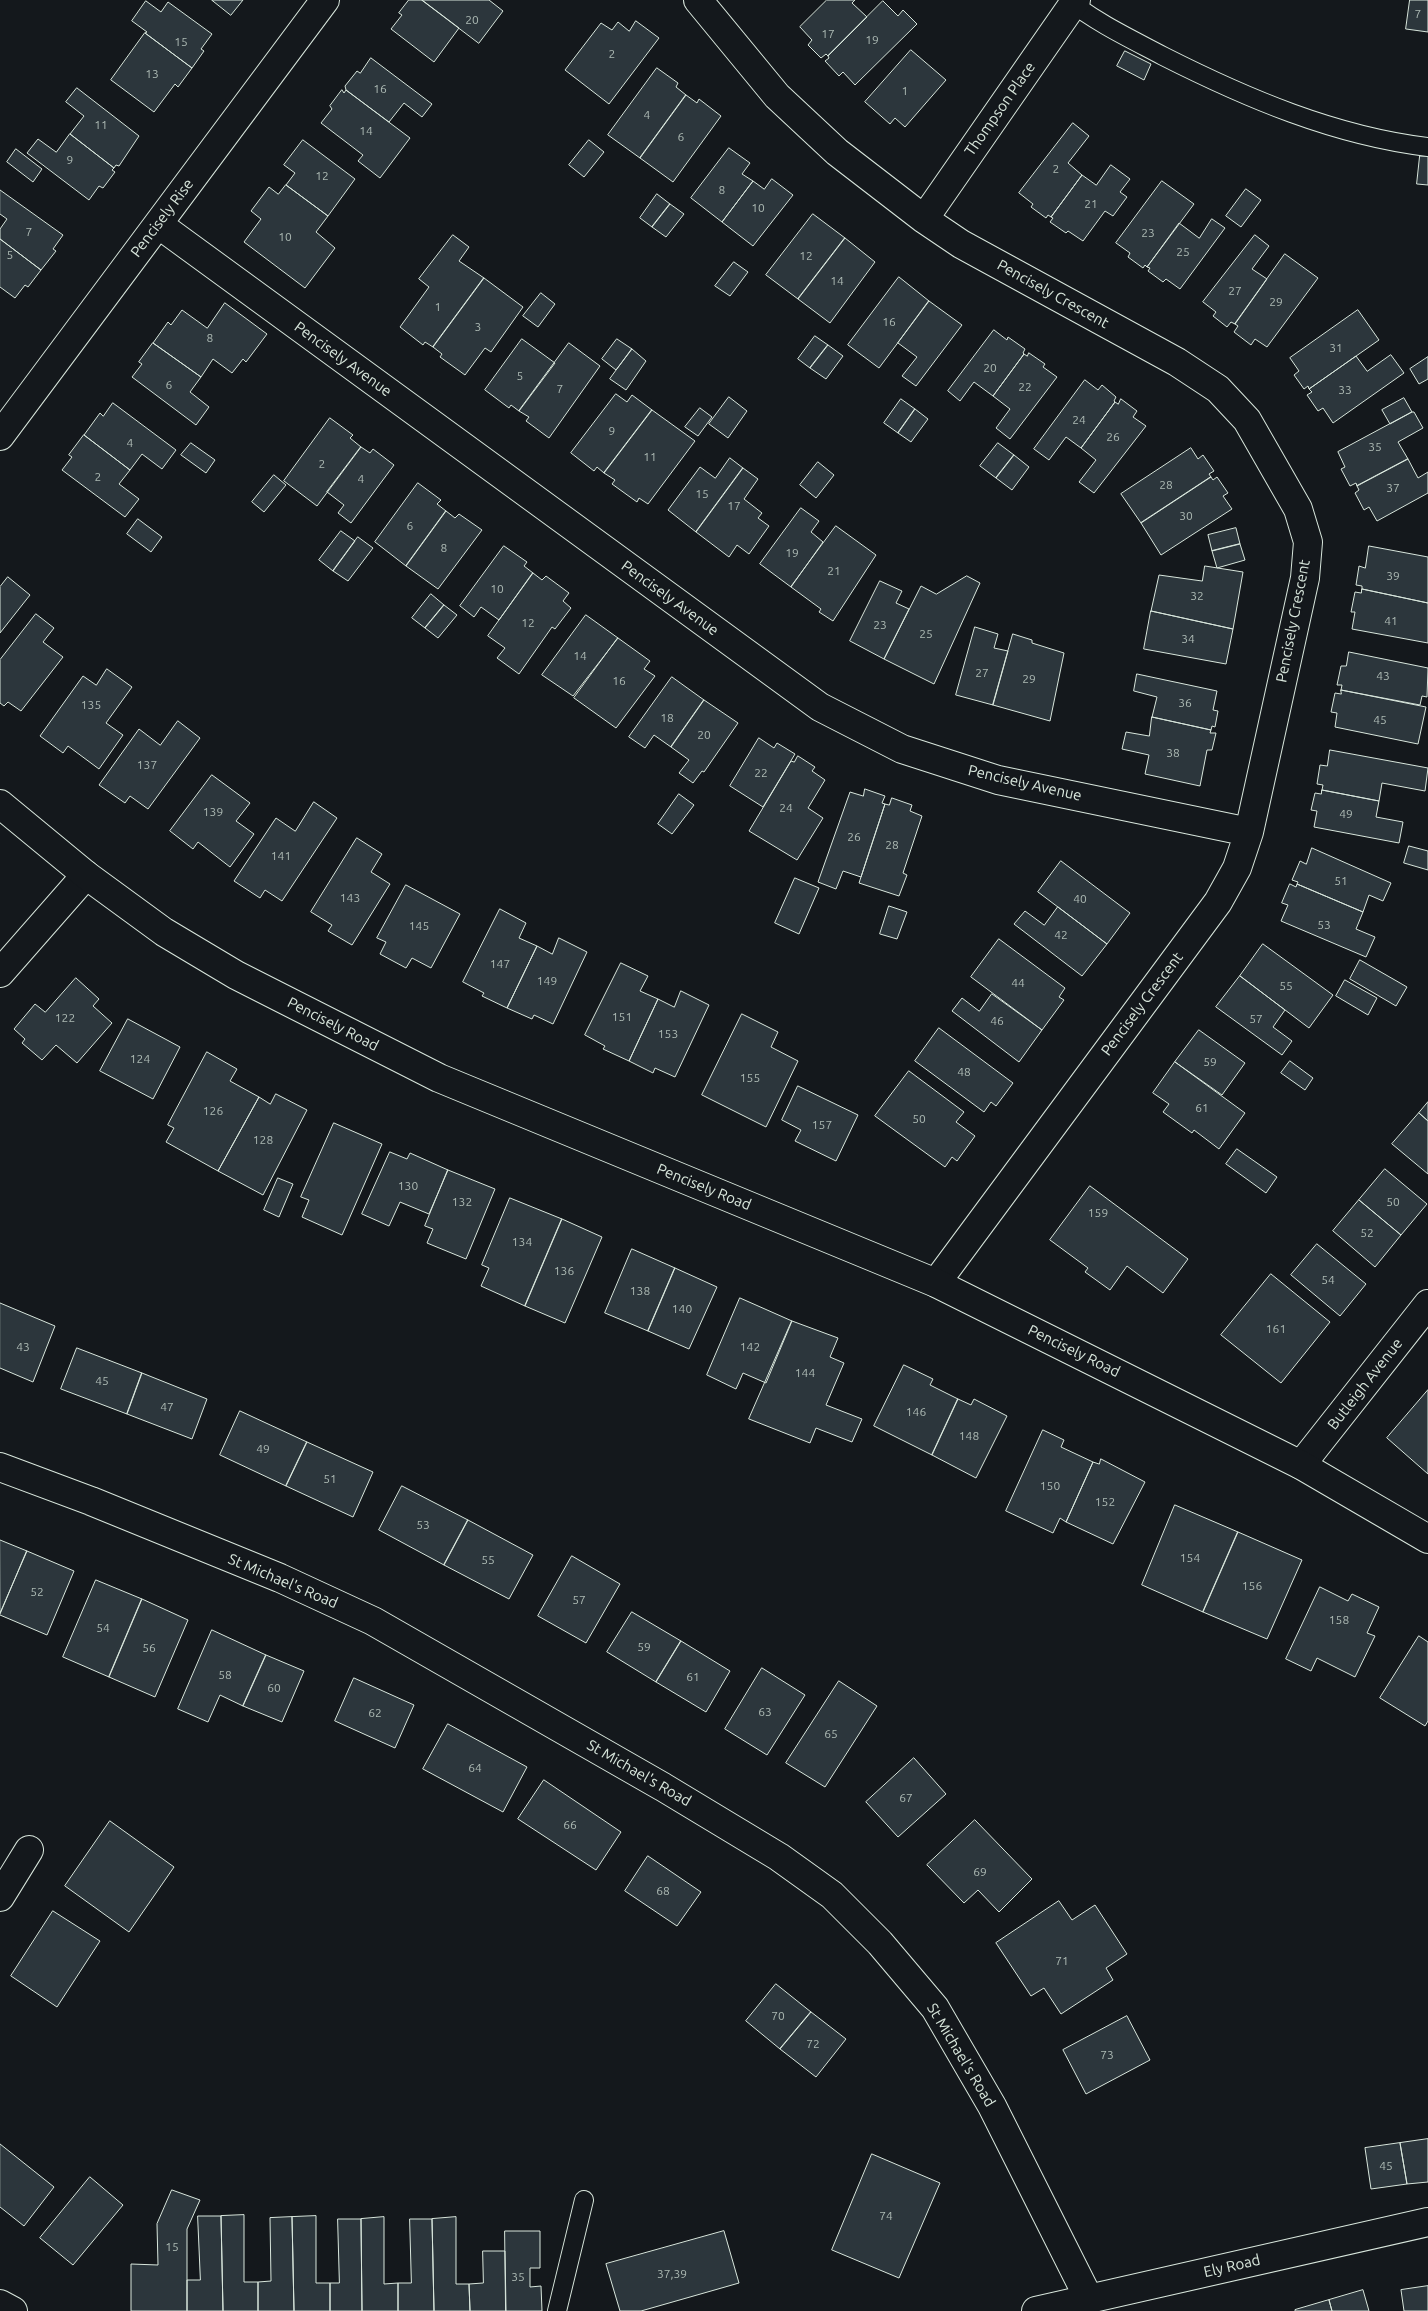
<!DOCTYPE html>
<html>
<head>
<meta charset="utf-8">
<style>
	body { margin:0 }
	canvas { display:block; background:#14181c }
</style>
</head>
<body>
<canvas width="1428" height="2311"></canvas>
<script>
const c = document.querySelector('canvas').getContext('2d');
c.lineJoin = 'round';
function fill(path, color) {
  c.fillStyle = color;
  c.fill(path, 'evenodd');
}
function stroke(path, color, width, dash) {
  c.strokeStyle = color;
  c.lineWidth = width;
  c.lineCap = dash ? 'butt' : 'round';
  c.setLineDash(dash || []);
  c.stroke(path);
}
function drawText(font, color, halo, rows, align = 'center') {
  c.font = font + ' Ubuntu,sans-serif';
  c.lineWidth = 4;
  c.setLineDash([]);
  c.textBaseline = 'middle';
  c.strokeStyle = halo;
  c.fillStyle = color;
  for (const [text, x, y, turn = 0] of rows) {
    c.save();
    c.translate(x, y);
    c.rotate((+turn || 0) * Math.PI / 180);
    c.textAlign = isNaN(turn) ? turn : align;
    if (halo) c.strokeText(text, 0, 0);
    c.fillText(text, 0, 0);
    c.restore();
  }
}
const building = new Path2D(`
	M212 0H243L231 15Z
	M409 0H422L459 28 434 62 391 29 402 15 399 13Z
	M422 0H489L503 11 479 43Z
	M827 0H855L852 3 867 17 828 56 826 54 821 58 808 45 812 40 800 27Z
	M1410 0H1428V32L1406 29Z
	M146 1 161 12 168 2 212 34 201 49 204 51 192 68 145 33 147 32 132 21Z
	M883 1 898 16 903 10 917 24 855 85 843 72 839 76 825 61 829 58 828 56Z
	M636 21 659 38 609 104 565 70 601 23 612 30 618 22 629 31Z
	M145 33 192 68 178 87 175 84 154 112 111 80Z
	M911 50 946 80 905 127 895 118 890 124 865 102Z
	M1125 51 1151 64 1144 80 1117 66Z
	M371 58 432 104 422 117 404 103 389 122 346 90 345 86 357 71 360 73Z
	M657 68 678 83 676 87 686 95 640 158 608 135Z
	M77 88 139 136 119 166 116 165 114 168 70 134 84 116 66 102Z
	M342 90 344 93 346 90 410 138 380 178 358 161 363 155 321 123 332 109 330 106Z
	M686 95 697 103 699 99 721 116 673 182 640 158Z
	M1073 123 1089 136 1068 163 1082 175 1051 217 1048 215 1046 218 1031 207 1033 204 1019 193Z
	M70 134 114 168 112 170 115 172 103 188 99 186 89 200 27 153 38 139 56 152Z
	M303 140 355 179 328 216 286 185 295 173 284 165Z
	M589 140 604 152 584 177 569 165Z
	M729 148 750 163 742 174 753 181 722 222 691 198Z
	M16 149 42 169 33 182 7 162Z
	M1420 156H1428V185L1417 184Z
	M1111 165 1130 179 1120 192 1127 197 1113 216 1105 211 1083 241 1068 231 1066 233 1050 222 1053 218 1051 217 1082 175 1096 185Z
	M772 179 793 195 753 246 722 222 753 181 764 189Z
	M1162 181 1194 204 1147 267 1145 265 1143 268 1128 257 1130 253 1116 243Z
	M286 185 328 216 316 232 335 248 305 288 244 242 261 219 251 211 269 187 278 194Z
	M1246 189 1261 200 1241 227 1226 216Z
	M0 190 63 235 53 249 56 251 41 270 0 239V229L7 219 0 214Z
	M657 194 670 204 652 227 640 218Z
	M670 204 684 214 666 237 652 227Z
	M813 214 845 238 798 299 766 275Z
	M1212 219 1225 228 1180 289 1166 279 1163 282 1148 271 1150 268 1147 267 1179 223 1199 238Z
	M453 235 469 247 459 261 484 278 433 347 425 342 423 345 400 327 429 287 419 279Z
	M1255 235 1269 246 1252 269 1267 279 1235 324 1231 322 1227 327 1213 316 1216 312 1203 302Z
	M845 238 875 262 830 323 798 299Z
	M0 239 41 270 28 287 25 285 15 298 0 287Z
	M1285 254 1318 278 1267 347 1255 339 1251 345 1234 332 1238 326 1235 324Z
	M734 262 748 272 730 296 715 286Z
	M899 277 929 301 879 368 848 345Z
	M484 278 523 307 491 352 485 348 465 375 440 357 442 354 433 347Z
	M541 293 555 304 538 327 523 316Z
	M929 301 962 325 916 386 902 376 917 357 898 343Z
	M225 303 267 334 246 362 243 359 232 373 213 359 201 377 153 343 168 322 171 325 182 310 207 328Z
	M1358 310 1379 340 1309 389 1308 386 1304 389 1294 375 1299 371 1290 358Z
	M994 330 1007 340 1008 337 1025 349 1023 353 1024 354 993 396 974 382 960 401 948 391Z
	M815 336 828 345 810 368 798 359Z
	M522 339 555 363 519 411 511 405 509 408 485 390Z
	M617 339 632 349 616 370 602 359Z
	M153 343 201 377 190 392 209 407 196 425 132 377 142 364 139 362Z
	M569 343 600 366 549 438 526 421 529 417 519 411Z
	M828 345 843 356 826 379 810 368Z
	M632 349 646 361 626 390 610 379Z
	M1029 353 1045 364 1043 367 1057 377 1010 439 996 428 1010 409 993 396 1024 354 1027 356Z
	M1391 355 1404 373 1333 423 1323 408 1318 411 1307 395 1312 392 1309 389 1356 356 1367 371Z
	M1428 357V379L1419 384 1410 369Z
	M1085 380 1098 390 1102 385 1116 397 1114 401 1115 402 1081 448 1066 437 1049 460 1034 449Z
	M616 394 627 402 632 395 652 410 604 473 597 467 594 471 571 453Z
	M729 397 747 411 728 438 709 424Z
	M1404 398 1412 412 1390 424 1382 410Z
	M901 399 915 409 898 433 884 423Z
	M1121 399 1137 411 1133 417 1146 426 1094 493 1079 482 1096 460 1081 448 1115 402 1118 404Z
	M113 403 176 450 162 469 142 454 130 470 84 435 100 413 103 416Z
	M700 408 712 417 698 436 685 427Z
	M915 409 928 419 911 442 898 433Z
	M652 410 695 441 648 504 639 498 637 502 612 484 615 480 604 473Z
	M1412 412H1414L1423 428 1398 442 1408 459 1357 486 1356 483 1350 486 1341 469 1345 467 1338 452Z
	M330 418 353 435 350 438 361 447 317 506 284 481Z
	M84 435 130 470 119 484 139 499 125 517 62 470 72 457 69 455Z
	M191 443 215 460 206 473 181 455Z
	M998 443 1014 455 996 478 980 466Z
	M361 447 370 453 373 449 394 465 351 523 338 513 344 505 327 492Z
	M1191 448 1198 459 1203 455 1214 471 1209 474 1211 477 1141 523 1121 494Z
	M1014 455 1029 467 1012 490 996 478Z
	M730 458 743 468 696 532 668 510 700 467 715 478Z
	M1408 459 1418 478 1428 472V493L1377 521 1369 507 1364 510 1355 493 1359 490 1357 486Z
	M818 462 834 475 816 498 800 485Z
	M743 468 758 479 744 499 762 513 758 518 769 526 749 554 737 545 729 557 696 532Z
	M274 475 286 485 264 512 252 502Z
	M1211 477 1213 480 1217 477 1228 493 1223 496 1232 509 1161 555 1141 523Z
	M418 483 441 500 437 504 446 511 406 566 375 542Z
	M801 508 819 521 811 532 823 542 791 587 760 564Z
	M446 511 455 518 459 514 482 530 438 589 406 566Z
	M138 519 162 537 151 552 127 534Z
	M836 526 876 555 833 621 819 612 821 609 791 587Z
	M1236 528 1240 544 1212 551 1208 535Z
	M341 531 355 541 333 571 319 560Z
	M358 537 373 548 348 581 333 571Z
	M1240 544 1245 560 1217 568 1212 551Z
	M504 546 527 562 524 566 533 573 499 620 481 607 474 617 460 606Z
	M1369 546 1428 557V603L1362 589V586L1356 585 1359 566 1365 568Z
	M1205 566 1243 572 1233 629 1151 611 1159 575 1202 581Z
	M533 573 542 580 546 576 569 593 563 601 571 608 555 629 552 627 519 674 497 658 505 648 488 636Z
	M967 576 980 583 934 684 884 659 921 586 936 594Z
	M8 577 30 595 0 633V587Z
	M880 581 902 591 896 603 909 609 884 659 850 641Z
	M1362 589 1428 603V643L1352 629 1355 612H1351L1355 592 1361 593Z
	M431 594 444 605 425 628 412 618Z
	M444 605 457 615 438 638 425 628Z
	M1151 611 1233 629 1226 664 1144 649Z
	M36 614 54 628 43 642 63 657 21 711 8 702 4 706 0 703V660Z
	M586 615 618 638 573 696 542 675Z
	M975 627 998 634 994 648 1008 651 993 705 956 695Z
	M1013 634 1032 640V643L1064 653 1050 721 993 705Z
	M618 638 650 661 644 669 655 676 616 728 574 698Z
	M1349 652 1428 668 1427 697 1422 696 1420 705 1341 690 1342 685H1337L1341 666H1346Z
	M107 669 132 687 106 723 123 735 99 769 68 746 63 753 40 736 83 676 96 685Z
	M1137 674 1217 691 1213 710 1218 711 1215 727 1212 726 1211 730 1152 717 1157 697 1134 691Z
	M672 677 704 700 671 747 654 735 645 748 629 737Z
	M1341 690 1426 707 1418 744 1335 727 1337 713 1331 712 1335 693 1341 694Z
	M704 700 738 723 704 772 702 771 693 783 679 773 689 760 671 747Z
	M1152 717 1211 730 1210 733H1216L1212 750H1207L1200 786 1145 774 1149 755 1122 749 1126 732 1149 736Z
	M178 721 200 738 148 809 130 796 125 803 99 785 139 729 160 745Z
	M759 738 774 748 777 743 795 754 763 807 730 786Z
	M1330 750 1428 768 1425 791 1382 783 1379 801 1322 790 1323 785 1317 784 1320 765 1327 766Z
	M798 756 815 767 812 771 825 780 808 808 823 818 797 860 749 831 791 761 794 762Z
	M212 775 250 803 236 821 254 834 230 867 198 842 193 849 170 831Z
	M865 789 885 796 882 803 885 804 861 877 843 871 836 889 818 882 850 792 863 796Z
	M1322 790 1379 801 1376 817 1403 822 1399 843 1314 827 1317 811 1311 810 1315 793 1321 794Z
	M679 794 694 805 672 834 658 824Z
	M892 798 912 805 910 811 922 816 903 873 907 875 899 896 859 883 885 804 889 805Z
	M314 802 337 818 282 901 265 890 260 898 234 881 276 818 295 831Z
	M357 838 382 854 371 872 390 884 352 945 328 931 332 925 311 912Z
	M1409 846 1428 851V870L1404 863Z
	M1312 848 1391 883 1383 901 1369 895 1363 912 1297 884 1298 882 1292 880 1300 861 1306 864Z
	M1061 861 1130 913 1107 944 1038 892Z
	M795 878 819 888 799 934 775 923Z
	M1290 884 1296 887 1297 884 1363 912 1356 929 1375 937 1366 957 1281 921 1288 905 1282 903Z
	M406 885 460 914 431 968 412 958 406 968 380 954 386 942 377 938Z
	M889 906 907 912 897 939 880 934Z
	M1058 907 1107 944 1082 976 1014 924 1025 911 1044 925Z
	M500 909 526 923 519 938 537 946 507 1008 482 996 484 993 463 982Z
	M559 938 587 952 553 1024 534 1015 532 1019 507 1008 537 946 552 954Z
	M999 939 1065 988 1059 997 1064 1000 1042 1030 971 977Z
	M1263 944 1333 995 1309 1028 1240 976Z
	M1360 960 1407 987 1396 1006 1350 979Z
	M621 963 648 976 640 991 658 999 629 1061 603 1049 605 1046 585 1035Z
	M1240 976 1285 1010 1273 1027 1292 1041 1282 1055 1216 1007Z
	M76 978 99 999 93 1006 112 1023 77 1063 56 1045 42 1060 22 1043 25 1039 14 1029 35 1004 45 1012Z
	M1345 980 1377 998 1368 1015 1336 996Z
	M681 991 709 1005 675 1077 655 1068 653 1073 629 1061 658 999 674 1007Z
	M992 994 1042 1030 1019 1062 952 1011 962 998 979 1011Z
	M742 1014 778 1032 771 1047 798 1061 766 1127 702 1095Z
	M128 1019 180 1047 153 1099 100 1071Z
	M939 1028 1013 1083 996 1106 991 1102 984 1112 915 1061Z
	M1199 1030 1245 1063 1222 1095 1175 1062Z
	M207 1052 237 1069 230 1081 259 1097 218 1171 166 1142 174 1128 168 1125Z
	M1290 1061 1313 1078 1305 1090 1281 1073Z
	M1175 1062 1245 1113 1219 1149 1194 1130 1192 1133 1163 1112 1169 1104 1153 1093Z
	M909 1071 964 1112 956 1122 975 1136 957 1161 952 1157 945 1167 875 1116Z
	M798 1086 858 1115 836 1161 795 1141 801 1130 782 1120Z
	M276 1094 307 1110 263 1195 218 1171 259 1097 270 1104Z
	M1428 1102V1121L1419 1113Z
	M1419 1113 1428 1121V1174L1392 1144Z
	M334 1123 382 1144 342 1235 302 1217 309 1200 301 1197Z
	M1237 1149 1277 1177 1266 1193 1226 1164Z
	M390 1152 407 1159 410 1153 448 1170 429 1214 400 1202 389 1226 362 1214Z
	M1385 1169 1427 1204 1401 1235 1359 1200Z
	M448 1170 495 1189 466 1259 427 1243 433 1229 425 1226Z
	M278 1178 293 1184 279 1217 264 1210Z
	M1090 1186 1188 1259 1163 1293 1127 1266 1110 1290 1085 1272 1088 1268 1050 1240Z
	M510 1198 562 1219 525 1306 481 1286 489 1268 482 1265Z
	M1359 1200 1401 1235 1375 1267 1333 1231Z
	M562 1219 602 1237 565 1323 525 1306Z
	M1317 1244 1366 1284 1340 1316 1291 1275Z
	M632 1249 675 1268 648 1331 605 1313Z
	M675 1268 717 1287 689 1349 648 1331Z
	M1271 1274 1330 1322 1281 1383 1221 1335Z
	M740 1298 792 1321 766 1383 743 1373 736 1389 707 1375Z
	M0 1303 55 1326 33 1382 0 1368Z
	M792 1321 838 1338 830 1357 844 1363 826 1405 862 1419 852 1442 816 1428 810 1443 749 1419Z
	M77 1348 142 1373 127 1414 61 1389Z
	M904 1365 933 1379 930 1385 958 1399 932 1455 874 1426Z
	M142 1373 207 1399 192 1439 127 1414Z
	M1428 1390V1474L1387 1438Z
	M958 1399 971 1405 974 1399 1007 1416 976 1478 932 1455Z
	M240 1411 307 1442 286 1486 220 1455Z
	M1043 1430 1064 1440 1061 1447 1093 1462 1066 1522 1060 1518 1053 1533 1006 1511Z
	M307 1442 373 1472 353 1517 286 1486Z
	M1101 1459 1145 1482 1113 1544 1066 1522 1093 1462 1099 1464Z
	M402 1486 468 1520 444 1565 379 1530Z
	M1175 1505 1238 1532 1203 1612 1142 1585Z
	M468 1520 533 1555 509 1599 444 1565Z
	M1238 1532 1302 1560 1267 1639 1203 1612Z
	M0 1540 27 1551 0 1613Z
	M27 1551 74 1571 47 1635 0 1615Z
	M572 1556 620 1584 586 1643 538 1616Z
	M96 1580 142 1599 109 1677 63 1657Z
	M1320 1587 1348 1601 1352 1594 1379 1607 1367 1633 1375 1636 1355 1677 1317 1658 1311 1671 1286 1659Z
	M142 1599 188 1620 155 1697 109 1677Z
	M632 1612 681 1641 656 1682 607 1652Z
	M212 1630 266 1655 243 1706 220 1695 208 1722 178 1709Z
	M1419 1636 1428 1642V1721L1425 1726 1380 1698Z
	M681 1641 730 1671 706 1712 656 1682Z
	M266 1655 304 1671 282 1722 243 1706Z
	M762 1668 805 1695 767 1755 725 1729Z
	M354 1678 414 1705 395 1748 335 1721Z
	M839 1681 877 1706 825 1787 786 1763Z
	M448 1724 527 1767 503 1812 423 1769Z
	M914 1758 946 1794 898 1837 866 1802Z
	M544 1780 621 1832 596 1870 518 1819Z
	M975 1820 1032 1879 999 1912 978 1890 964 1903 927 1865Z
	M110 1821 174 1867 129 1932 65 1886Z
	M648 1856 701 1892 677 1926 625 1891Z
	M1059 1901 1072 1920 1095 1905 1127 1954 1106 1968 1113 1980 1061 2014 1044 1988 1031 1996 996 1943Z
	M53 1911 100 1941 57 2007 11 1976Z
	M776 1984 811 2012 780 2049 746 2021Z
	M811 2012 846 2039 816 2077 780 2049Z
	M1127 2016 1150 2060 1086 2094 1063 2050Z
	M1428 2139V2182L1407 2184 1400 2143Z
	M1400 2143 1407 2184 1371 2189 1365 2148Z
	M0 2144 54 2187 24 2226 0 2207Z
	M872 2154 940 2183 899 2278 832 2250Z
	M90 2177 123 2205 73 2265 40 2238Z
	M172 2190 200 2200 187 2229V2311H131V2264L158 2265 157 2224Z
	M244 2215V2282H258V2311H223L221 2216Z
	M198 2216H221L223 2311H187V2280H200Z
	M316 2216V2283H330V2311H294L292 2217Z
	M292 2217 294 2311H258V2282L271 2281 270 2218Z
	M384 2217V2284L398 2283V2311H362L361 2219Z
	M456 2217V2284H469L470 2311H434L432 2219Z
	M338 2219H361L362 2311H330V2283H339Z
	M410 2219H432L434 2311H398V2283H411Z
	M505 2231H540V2268H530V2287L541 2286 542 2311H506Z
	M724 2231 739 2283 641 2311H620L606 2264Z
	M483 2251H505L506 2311H470L469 2284 483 2283Z
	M1428 2286V2311H1404L1401 2290Z
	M1363 2290 1369 2311H1332L1329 2300Z
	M1329 2300 1332 2311H1295V2310Z`);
const service = new Path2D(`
	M1068 0C1097 23 1131 39 1163 56 1246 98 1335 136 1428 147
	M557 2311 584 2200`);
const minor = new Path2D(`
	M698 0 777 96 837 152 924 219 961 244 1177 362 1218 389 1247 420 1298 509 1308 542 1305 578 1249 832 1237 868 1218 902 936 1283
	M924 219 1076 0
	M158 224 820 707 902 749 998 780 1249 832
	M0 436 325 0
	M0 973 86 875
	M1301 1465 1428 1304
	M0 1467 91 1501 280 1578 373 1621 663 1787 779 1857 832 1895 880 1943 935 2008 992 2106 1089 2299
	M0 1897 29 1850
	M1036 2311 1428 2222`);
const secondary = new Path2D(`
	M0 804 86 875 164 932 236 975 439 1078 936 1283 1301 1465 1428 1539`);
const trunk = new Path2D(`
	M0 2304 13 2311`);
const numberNames = [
	["7",1418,14],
	["20",472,20],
	["17",828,34],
	["19",872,40],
	["15",181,42],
	["2",612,54],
	["13",152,74],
	["16",380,89],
	["1",905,91],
	["4",647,115],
	["11",101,125],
	["14",366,131],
	["6",681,137],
	["9",70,160],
	["2",1056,169],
	["12",322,176],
	["8",722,190],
	["21",1091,204],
	["10",758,208],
	["7",29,232],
	["23",1148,233],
	["10",285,237],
	["25",1183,252],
	["5",10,255],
	["12",806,256],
	["14",837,281],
	["27",1235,291],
	["29",1276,302],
	["1",438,307],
	["16",889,322],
	["3",478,327],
	["8",210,338],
	["31",1336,348],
	["20",990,368],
	["5",520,376],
	["6",169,385],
	["22",1025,387],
	["7",560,389],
	["33",1345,390],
	["24",1079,420],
	["9",612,431],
	["26",1113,437],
	["4",130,443],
	["35",1375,447],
	["11",650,457],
	["2",322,464],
	["2",98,477],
	["4",361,479],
	["28",1166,485],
	["37",1393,488],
	["15",702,494],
	["17",734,506],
	["30",1186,516],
	["6",410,526],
	["8",444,548],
	["19",792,553],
	["21",834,571],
	["39",1393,576],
	["10",497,589],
	["32",1197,596],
	["41",1391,621],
	["12",528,623],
	["23",880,625],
	["25",926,634],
	["34",1188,639],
	["14",580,656],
	["27",982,673],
	["43",1383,676],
	["29",1029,679],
	["16",619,681],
	["36",1185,703],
	["135",91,705],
	["18",667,718],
	["45",1380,720],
	["20",704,735],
	["38",1173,753],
	["137",147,765],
	["22",761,773],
	["24",786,808],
	["139",213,812],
	["49",1346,814],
	["26",854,837],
	["28",892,845],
	["141",281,856],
	["51",1341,881],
	["143",350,898],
	["40",1080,899],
	["53",1324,925],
	["145",419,926],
	["42",1061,935],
	["147",500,964],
	["149",547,981],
	["44",1018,983],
	["55",1286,986],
	["151",622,1017],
	["122",65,1018],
	["57",1256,1019],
	["46",997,1021],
	["153",668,1034],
	["124",140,1059],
	["59",1210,1062],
	["48",964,1072],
	["155",750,1078],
	["61",1202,1108],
	["126",213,1111],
	["50",919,1119],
	["157",822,1125],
	["128",263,1140],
	["130",408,1186],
	["132",462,1202],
	["50",1393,1202],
	["159",1098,1213],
	["52",1367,1233],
	["134",522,1242],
	["136",564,1271],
	["54",1328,1280],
	["138",640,1291],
	["140",682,1309],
	["161",1276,1329],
	["43",23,1347],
	["142",750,1347],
	["144",805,1373],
	["45",102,1381],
	["47",167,1407],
	["146",916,1412],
	["148",969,1436],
	["49",263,1449],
	["51",330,1479],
	["150",1050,1486],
	["152",1105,1502],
	["53",423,1525],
	["154",1190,1558],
	["55",488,1560],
	["156",1252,1586],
	["52",37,1592],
	["57",579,1600],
	["158",1339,1620],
	["54",103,1628],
	["59",644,1647],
	["56",149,1648],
	["58",225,1675],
	["61",693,1677],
	["60",274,1688],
	["63",765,1712],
	["62",375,1713],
	["65",831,1734],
	["64",475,1768],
	["67",906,1798],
	["66",570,1825],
	["69",980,1872],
	["68",663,1891],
	["71",1062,1961],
	["70",778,2016],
	["72",813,2044],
	["73",1107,2055],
	["45",1386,2166],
	["74",886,2216],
	["15",172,2247],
	["37,39",672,2274],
	["35",518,2277]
];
const streetNames = [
	["Thompson Place",1000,109,-55],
	["Pencisely Rise",162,218,-53],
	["Pencisely Crescent",1053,294,29],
	["Pencisely Avenue",343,359,36],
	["Pencisely Avenue",670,598,36],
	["Pencisely Crescent",1293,621,-79],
	["Pencisely Avenue",1025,783,13],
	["Pencisely Crescent",1142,1004,-53],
	["Pencisely Road",333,1024,27],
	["Pencisely Road",704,1187,22],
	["Pencisely Road",1074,1351,26],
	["Butleigh Avenue",1365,1384,-52],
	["St Michael's Road",283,1581,23],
	["St Michael's Road",639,1773,30],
	["St Michael's Road",961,2055,59],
	["Ely Road",1232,2266,-13]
];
fill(building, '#2c363c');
stroke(building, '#d8e6dc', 1);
stroke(service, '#d8e6dc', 20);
stroke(minor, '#d8e6dc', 30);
stroke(secondary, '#d8e6dc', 30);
stroke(trunk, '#d8e6dc', 30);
stroke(service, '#14181c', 18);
stroke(minor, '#14181c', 28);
stroke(secondary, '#14181c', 28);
stroke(trunk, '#14181c', 28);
drawText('12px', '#adbab4', null, numberNames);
drawText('15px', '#d8e6dc', '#14181c', streetNames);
</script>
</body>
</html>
